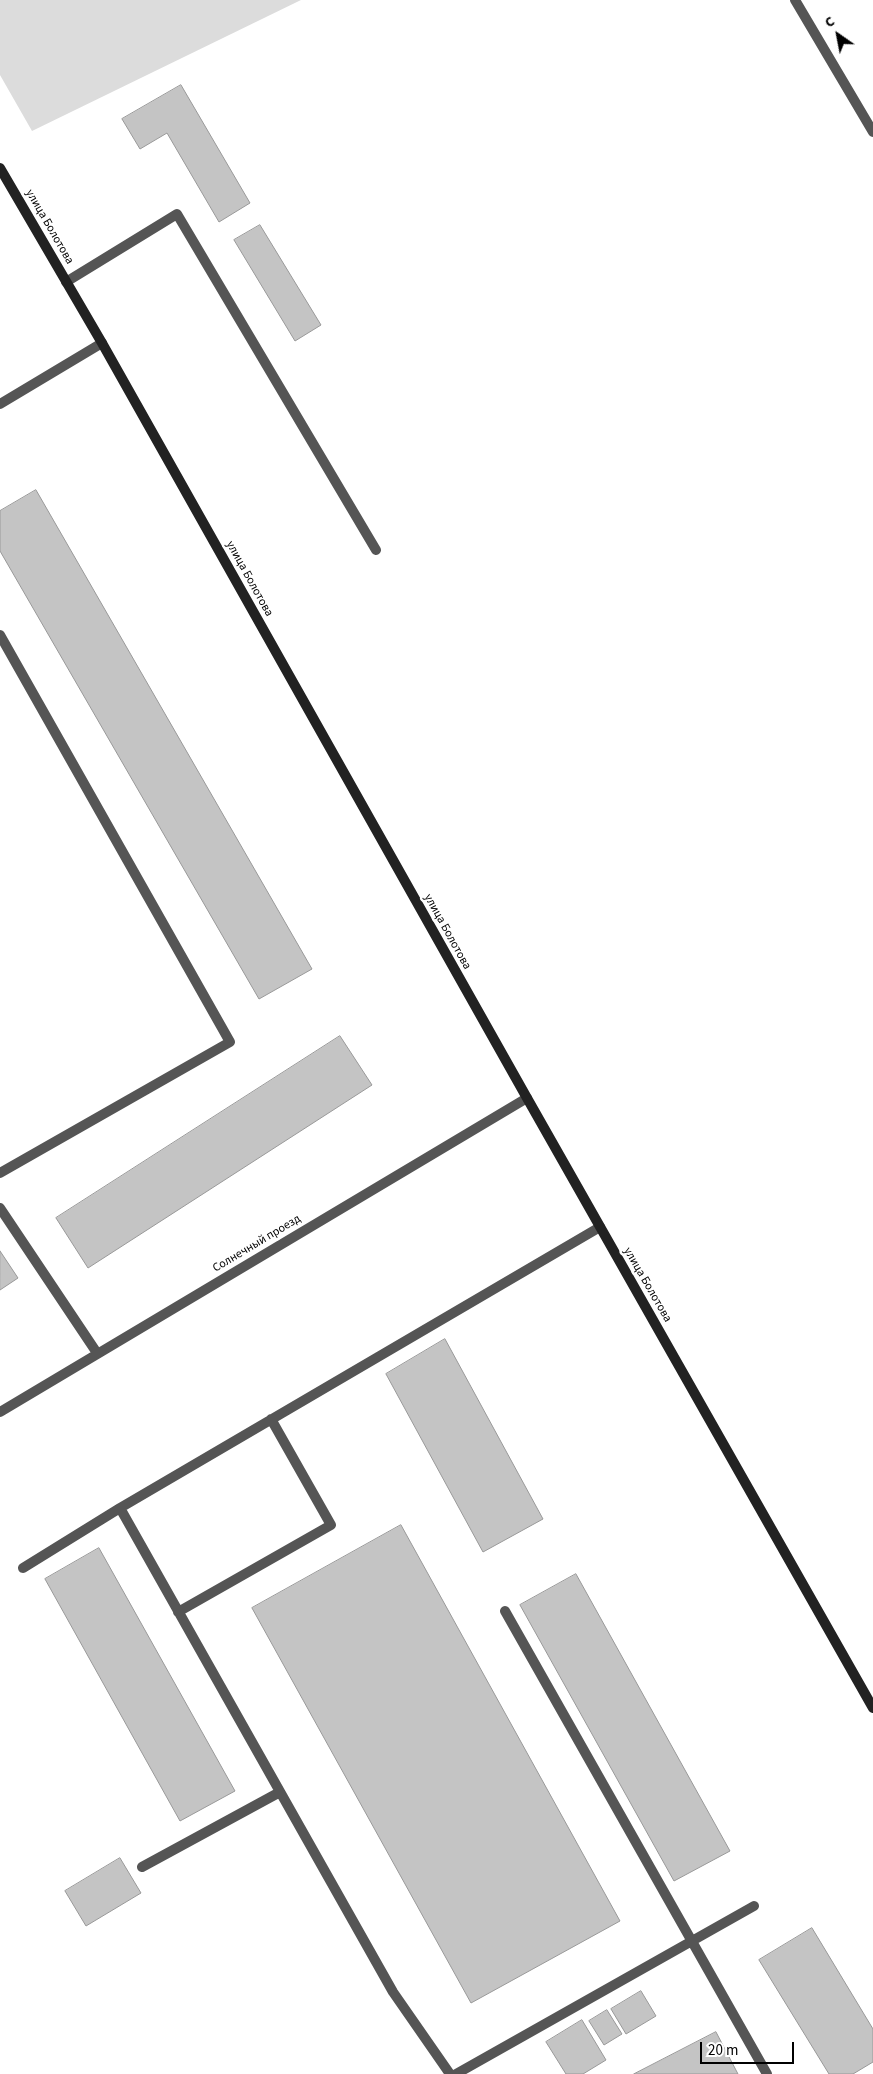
<!DOCTYPE html>
<html>
<head>
<meta charset="utf-8">
<style>
	body { margin:0 }
	#map { position:relative; width:873px; height:2074px; overflow:hidden; background:#fff; font-family:"Source Sans 3",sans-serif }
	canvas { display:block }
	.north { position:absolute; left:813px; top:10px; width:50px; height:50px; -webkit-text-stroke:4px #fff; paint-order:stroke; rotate:327deg; font-size:14px; font-weight:700; line-height:20px; text-align:center; color:#000 }
	.north::after { content:''; display:block; margin:auto; width:18px; height:22px; background:#000; clip-path:polygon(50% 0,100% 100%,50% 72%,0 100%) }
	.scale { position:absolute; left:700px; top:2042px; width:94px; height:22px; box-sizing:border-box; border:2px solid #000; border-top:0; padding-left:6px; font-size:15px; line-height:18px; white-space:nowrap; color:#000; -webkit-text-stroke:4px #fff; paint-order:stroke }
</style>
</head>
<body>
<div id="map">
<canvas width="873" height="2074"></canvas>
<div class="north">С</div>
<div class="scale">20 m</div>
</div>
<script>
const c = document.querySelector('canvas').getContext('2d');
c.lineJoin = 'round';
function fill(path, color) {
  c.fillStyle = color;
  c.fill(path, 'evenodd');
}
function stroke(path, color, width, dash) {
  c.strokeStyle = color;
  c.lineWidth = width;
  c.lineCap = dash ? 'butt' : 'round';
  c.setLineDash(dash || []);
  c.stroke(path);
}
function drawText(font, color, halo, rows, align = 'center') {
  c.font = font + ' "Source Sans 3",sans-serif';
  c.lineWidth = 5;
  c.setLineDash([]);
  c.textBaseline = 'middle';
  c.strokeStyle = halo;
  c.fillStyle = color;
  for (const [text, x, y, turn = 0] of rows) {
    c.save();
    c.translate(x, y);
    c.rotate((+turn || 0) * Math.PI / 180);
    c.textAlign = isNaN(turn) ? turn : align;
    if (halo) c.strokeText(text, 0, 0);
    c.fillText(text, 0, 0);
    c.restore();
  }
}
const green = new Path2D(`
	M0 0H301L32 131 0 75Z`);
const building = new Path2D(`
	M181 85 250 203 219 222 167 133 140 149 122 119Z
	M260 225 321 325 295 341 234 240Z
	M36 490 312 969 259 999 0 551V511Z
	M340 1036 372 1085 88 1268 56 1218Z
	M0 1251 18 1278 0 1290Z
	M445 1339 543 1519 483 1552 386 1374Z
	M401 1525 620 1921 471 2003 252 1608Z
	M99 1548 235 1791 180 1821 45 1579Z
	M576 1574 730 1851 674 1881 520 1605Z
	M120 1858 141 1893 86 1926 65 1891Z
	M812 1928 873 2029V2062L853 2074H829L759 1960Z
	M641 1991 656 2016 626 2034 611 2009Z
	M607 2010 622 2034 604 2045 589 2021Z
	M582 2020 606 2060 583 2074H566L546 2042Z
	M716 2032 738 2074H634Z`);
const service = new Path2D(`
	M66 282 177 214 376 550
	M0 404 102 343
	M0 635 230 1042 0 1173
	M0 1208 97 1353
	M0 1412 527 1098
	M23 1568 120 1508
	M505 1611 767 2074
	M178 1612 331 1525 271 1419
	M142 1867 280 1792
	M450 2074 393 1992 120 1508 600 1227
	M456 2074 754 1906`);
const minor = new Path2D(`
	M795 0 873 132`);
const secondary = new Path2D(`
	M0 168 102 343 527 1098 873 1708`);
const streetNames = [
	["улица Болотова",49,227,60],
	["улица Болотова",249,579,61],
	["улица Болотова",447,932,61],
	["Солнечный проезд",257,1244,-31],
	["улица Болотова",647,1285,60]
];
fill(green, '#dcdcdc');
fill(building, '#c4c4c4');
stroke(building, '#999', 1);
stroke(service, '#555', 10);
stroke(minor, '#555', 10);
stroke(secondary, '#222', 10);
drawText('12px', '#000', '#fff', streetNames);
</script>
</body>
</html>
